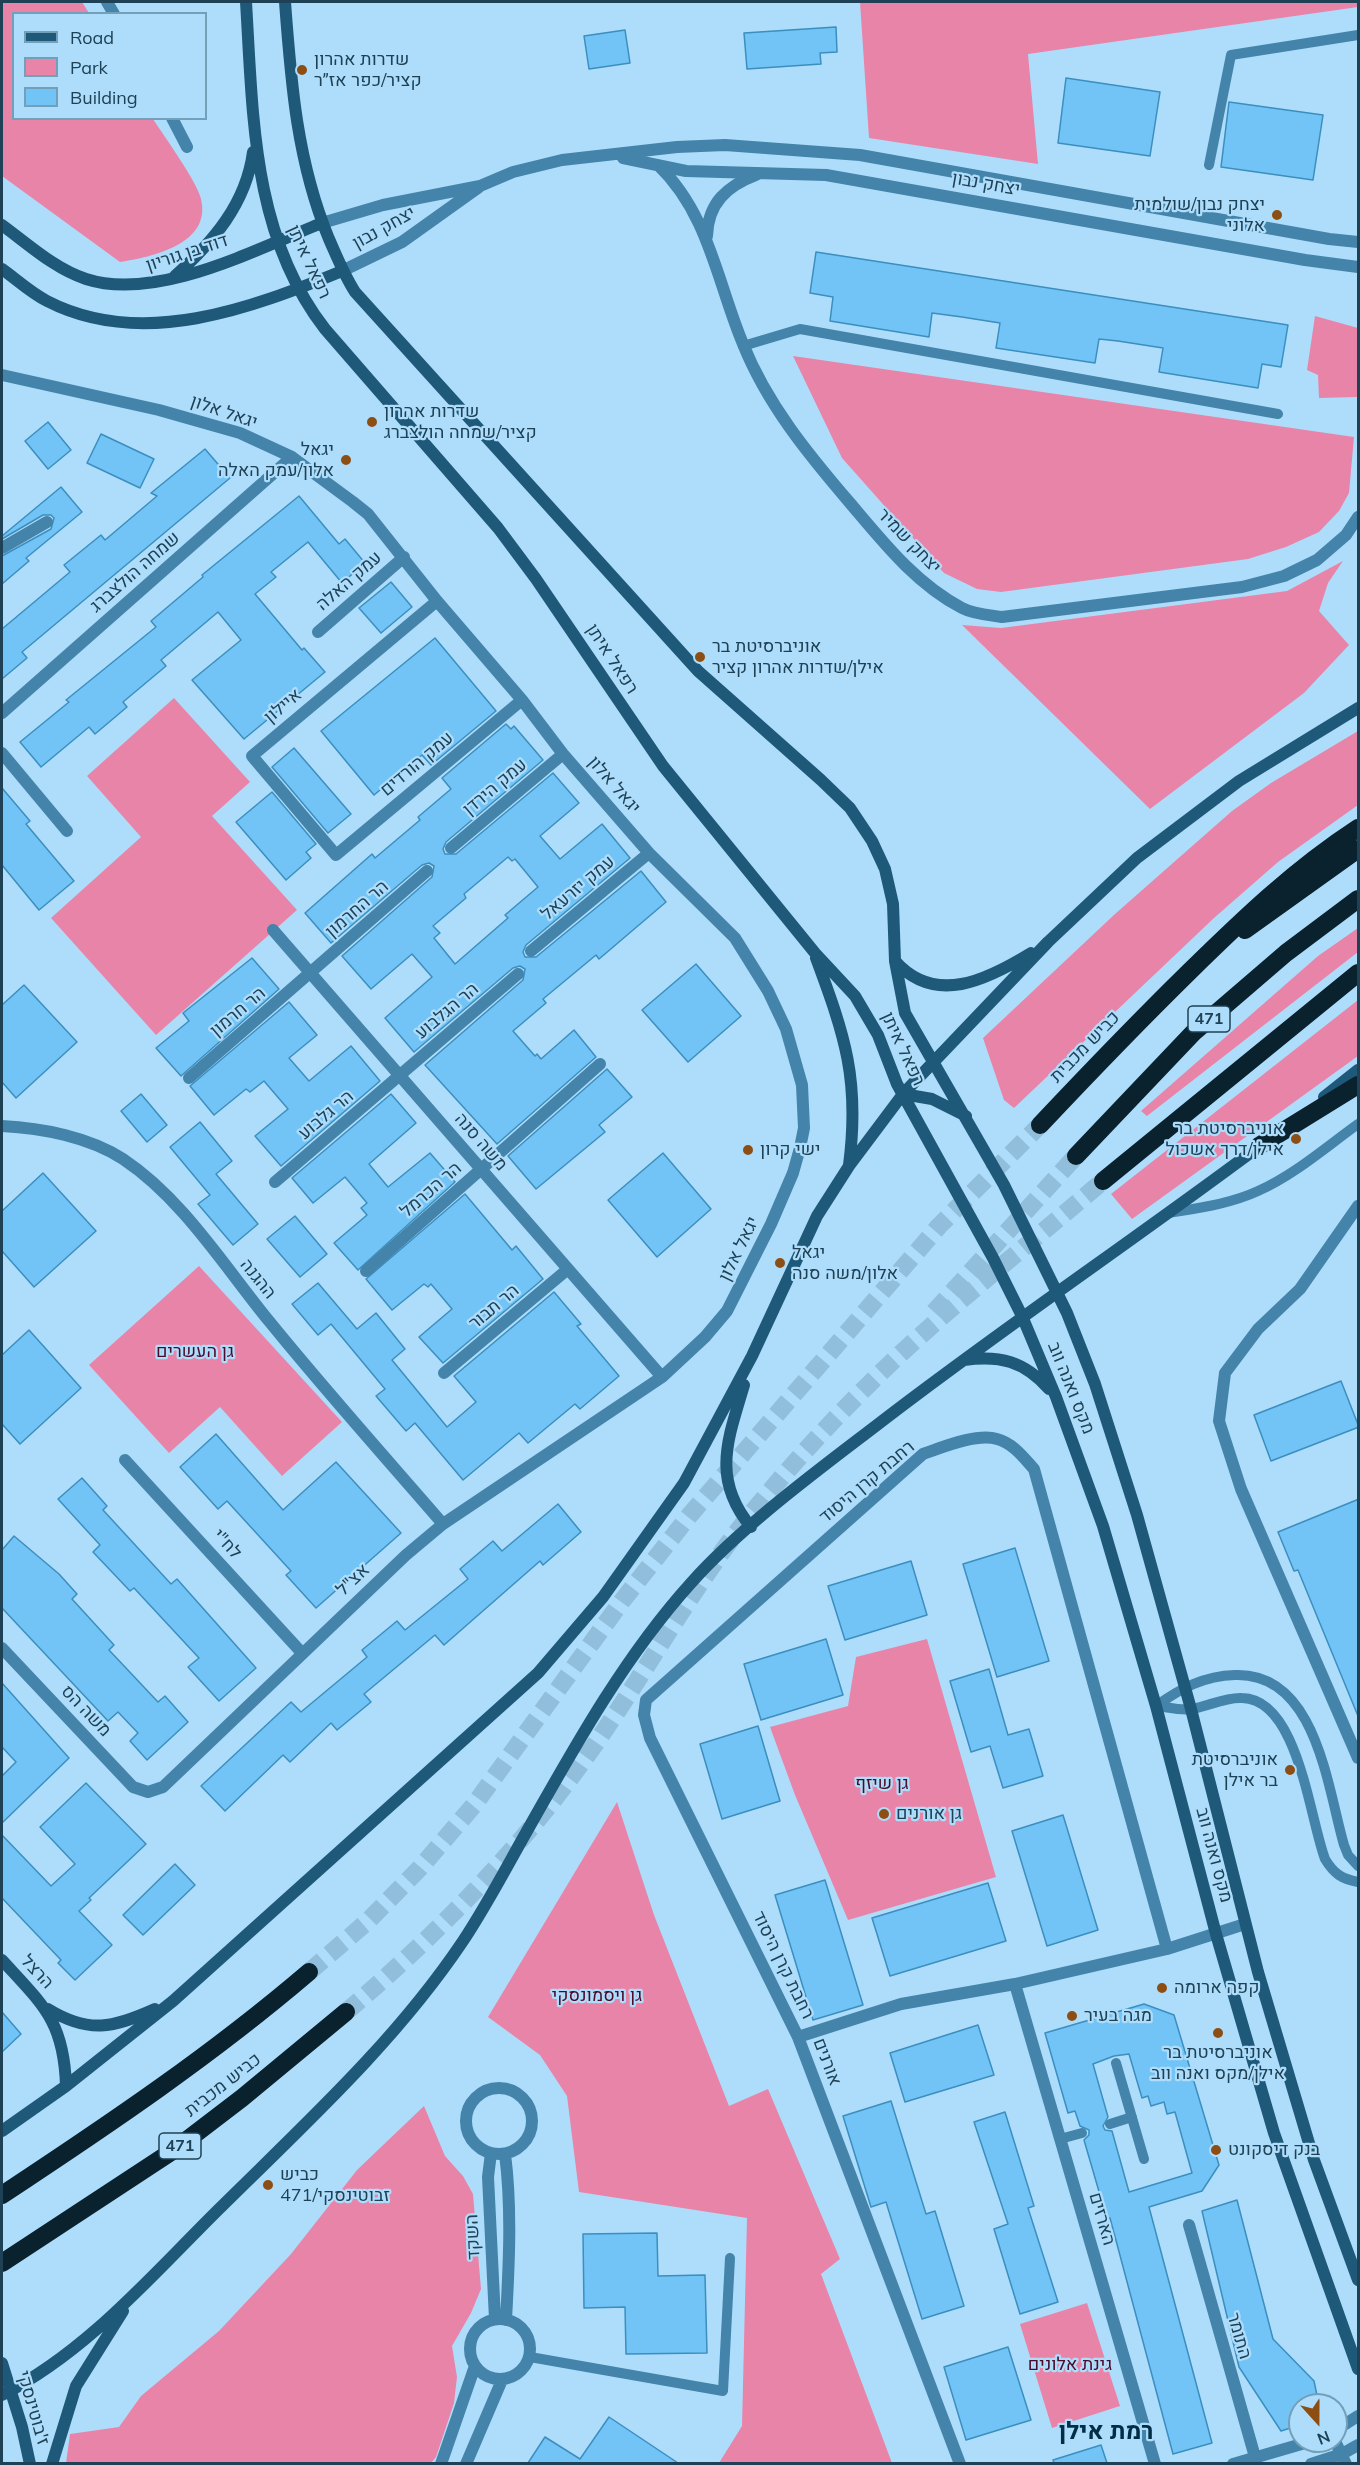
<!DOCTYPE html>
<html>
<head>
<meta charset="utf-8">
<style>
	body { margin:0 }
	#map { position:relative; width:1360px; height:2465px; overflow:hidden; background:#aeddfb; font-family:Mulish,sans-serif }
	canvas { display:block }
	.frame { position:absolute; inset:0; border:3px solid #1e4156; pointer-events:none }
	.legend { position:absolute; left:12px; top:12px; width:195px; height:108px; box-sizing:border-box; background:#aeddfb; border:2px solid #749fb9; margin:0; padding:8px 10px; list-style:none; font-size:18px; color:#1e4156 }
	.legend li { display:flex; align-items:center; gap:12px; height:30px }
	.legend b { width:30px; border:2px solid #749fb9 }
	.north { position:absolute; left:1288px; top:2393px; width:60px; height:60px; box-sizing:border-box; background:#aeddfb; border:2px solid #749fb9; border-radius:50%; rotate:159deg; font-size:16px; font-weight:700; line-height:24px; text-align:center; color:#1e4156 }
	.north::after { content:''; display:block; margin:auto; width:21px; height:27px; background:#8d4e14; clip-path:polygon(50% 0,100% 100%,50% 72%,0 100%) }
</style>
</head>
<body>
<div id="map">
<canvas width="1360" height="2465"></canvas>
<div class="frame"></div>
<ul class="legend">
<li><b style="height:8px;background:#1f5979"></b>Road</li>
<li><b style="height:16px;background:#e984a9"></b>Park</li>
<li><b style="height:16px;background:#72c4f7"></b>Building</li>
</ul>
<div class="north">N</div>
</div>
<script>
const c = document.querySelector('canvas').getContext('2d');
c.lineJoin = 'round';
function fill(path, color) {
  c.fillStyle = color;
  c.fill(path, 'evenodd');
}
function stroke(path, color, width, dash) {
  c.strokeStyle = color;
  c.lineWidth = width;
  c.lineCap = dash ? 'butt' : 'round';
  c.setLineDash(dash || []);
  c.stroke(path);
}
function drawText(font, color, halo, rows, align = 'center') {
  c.font = font + ' Mulish,Heebo,sans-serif';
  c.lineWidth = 4.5;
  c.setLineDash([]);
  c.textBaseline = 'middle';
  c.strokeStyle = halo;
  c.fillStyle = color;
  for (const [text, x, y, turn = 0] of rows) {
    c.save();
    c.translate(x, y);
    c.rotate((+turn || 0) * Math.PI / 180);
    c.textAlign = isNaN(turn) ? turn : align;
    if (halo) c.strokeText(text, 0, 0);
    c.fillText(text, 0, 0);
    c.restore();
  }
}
const green = new Path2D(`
	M2 2H82L89 13 14 14V118L153 119C164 136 198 183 201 199 212 244 152 257 120 262L2 176Z
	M860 2H1358V7L1028 54 1038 164 869 138Z
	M1315 316 1358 328V397L1319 398 1318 375 1307 370Z
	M793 356 1354 437 1349 493 1339 511 1319 532 1286 547 1248 559 1001 592 977 589 944 573 842 458Z
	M1343 561 1328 583 1319 611 1349 645 1304 693 1150 809 962 625 1001 628 1287 591Z
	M174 698 250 782 212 816 297 910 156 1035 51 918 141 837 87 776Z
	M1358 731V805L1278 862 1214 918 1014 1108 1004 1100 983 1038 1115 914 1232 811 1271 783Z
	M1358 928V952L1147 1116 1141 1111 1318 956Z
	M1358 1000V1056L1132 1219 1111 1194Z
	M199 1266 342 1422 282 1476 220 1407 169 1453 89 1365Z
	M927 1639 996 1877 848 1920 795 1795 770 1727 848 1706 856 1657Z
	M617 1802 654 1915 729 2106 768 2089 840 2259 821 2274 892 2463H719L742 2426 747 2218 579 2192 567 2096 540 2055 488 2017Z
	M424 2106 445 2156 463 2176 473 2194 481 2289 471 2313 452 2346 457 2377 454 2403 436 2457 431 2463H66L70 2434 119 2427 141 2396 219 2331 291 2254 357 2170Z
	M1087 2303 1120 2406 1052 2428 1020 2324Z`);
const building = new Path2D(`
	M836 27 837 52 820 53 821 64 747 69 744 33Z
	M625 30 630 63 589 69 584 36Z
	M1066 78 1160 92 1150 156 1058 143Z
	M1229 102 1323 115 1313 180 1221 167Z
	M816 252 1288 325 1281 367 1262 364 1258 388 1159 372 1163 348 1118 341 1099 339 1095 363 996 348 1000 323 962 317 932 313 929 337 830 321 833 297 810 293Z
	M48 422 71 450 48 469 25 441Z
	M101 434 154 459 140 488 87 463Z
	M205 449 230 478 22 652 27 658 2 679V629L70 572 64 565 101 535 105 540 157 496 151 493Z
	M61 487 82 512 26 558 29 561 2 584V556L51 529 54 518 51 515H43L2 539V536Z
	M299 496 339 544 345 539 365 563 342 583 308 542 271 572 276 577 255 594 302 650 304 648 325 672 244 739 192 680 241 640 218 612 161 660 166 666 123 702 127 707 95 734 89 727 41 767 20 742 69 702 66 700 156 627 151 621 203 577 202 575Z
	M391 582 412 607 381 633 359 608Z
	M435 638 496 711 431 765 422 755 374 795 321 731Z
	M506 724 511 729 514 726 543 760 446 842 443 849 445 854H456L553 773 579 803 540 836 560 859 602 824 630 858 526 945 523 952 525 957H536L641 871 666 902 599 959 596 955 543 999 546 1003 513 1031 535 1056 537 1054 541 1059 574 1030 596 1057 497 1144 425 1065 523 980 525 969 520 966 513 968 414 1052 385 1018 432 977 412 954 371 989 342 956 432 877 434 866 429 863 422 865 331 943 305 913 372 854 375 858 420 820 418 817 451 789 442 778ZM508 857 512 861 515 859 538 887 505 915 508 918 455 964 434 938 440 933 433 926 466 898 464 894Z
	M294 748 351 814 328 833 272 767Z
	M2 788 30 821 26 824 74 881 39 910 2 865Z
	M272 792 316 844 306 852 311 858 286 880 236 822Z
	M252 958 279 989 181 1076 156 1048 189 1021 183 1013Z
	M696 964 741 1016 688 1062 642 1010Z
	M24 985 77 1042 16 1098 2 1082V1005Z
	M289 1002 317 1035 289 1058 309 1081 351 1046 380 1081 281 1166 255 1136 288 1109 264 1081 250 1092 246 1089 214 1115 190 1086Z
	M607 1069 632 1097 599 1125 605 1132 536 1189 508 1156Z
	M141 1094 167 1125 147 1142 121 1111Z
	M391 1094 416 1123 369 1164 388 1187 430 1153 455 1182 358 1270 334 1243 367 1215 361 1208 367 1203 345 1177 313 1203 292 1178Z
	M200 1122 232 1161 216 1174 258 1224 233 1245 198 1204 210 1195 170 1147Z
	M663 1153 711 1209 657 1257 608 1200Z
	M43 1173 96 1231 34 1287 2 1251V1211Z
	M465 1194 512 1250 516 1246 543 1279 443 1363 419 1337 452 1309 431 1284 428 1287 424 1284 392 1310 366 1279Z
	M295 1216 327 1254 300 1277 267 1239Z
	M318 1283 357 1329 376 1313 405 1349 392 1360 447 1427 476 1402 454 1376 554 1292 581 1324 577 1326 619 1376 580 1409 575 1404 528 1443 519 1433 463 1480 415 1423 406 1431 376 1396 385 1389 331 1324 318 1335 292 1304Z
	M29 1330 81 1388 20 1444 2 1424V1355Z
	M1341 1381 1359 1427 1271 1461 1254 1415Z
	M216 1434 283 1510 336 1462 401 1533 316 1608 286 1575 291 1571 227 1501 218 1509 180 1467Z
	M82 1478 107 1506 103 1510 171 1584 177 1579 256 1668 219 1701 188 1667 199 1658 134 1588 130 1591 93 1552 100 1545 58 1499Z
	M1359 1499V1716H1358L1298 1570 1294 1571 1278 1532Z
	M558 1504 581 1532 543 1565 540 1561 444 1645 435 1635 364 1694 371 1702 337 1730 331 1723 290 1762 283 1755 225 1811 201 1786 291 1702 301 1712 367 1657 362 1650 397 1621 405 1630 468 1579 460 1569 493 1541 502 1551Z
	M14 1536 59 1574 77 1594 72 1599 114 1645 109 1650 158 1702 165 1696 188 1722 147 1760 130 1741 138 1733 118 1712 108 1721 2 1608V1550Z
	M1015 1548 1049 1661 997 1677 963 1564Z
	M911 1561 927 1615 845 1640 828 1586Z
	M826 1639 843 1695 761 1720 744 1664Z
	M989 1669 1008 1735 1029 1729 1043 1776 1003 1788 990 1746 971 1752 950 1681Z
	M2 1683 69 1758 2 1823V1776L16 1762 2 1747Z
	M758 1726 780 1801 722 1819 700 1744Z
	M86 1783 146 1844 89 1898 91 1900 79 1911 112 1945 75 1980 58 1963 61 1960 2 1898V1835L51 1886 75 1864 40 1827Z
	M1063 1815 1098 1930 1047 1946 1012 1831Z
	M175 1864 195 1885 143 1935 123 1915Z
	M825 1880 863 2005 813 2020 775 1895Z
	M988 1883 1006 1941 890 1976 872 1918Z
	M1144 2004 1174 2015 1219 2165 1202 2191 1149 2207 1212 2443 1173 2454 1110 2218 1107 2219 1084 2140 1089 2135V2130L1080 2126 1075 2111 1068 2113 1045 2033ZM1129 2054 1142 2098 1148 2096 1151 2106 1164 2102 1167 2114 1175 2112 1192 2173 1129 2192 1112 2131 1105 2130 1103 2126 1108 2117 1093 2064 1114 2056Z
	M2 2012 21 2034 2 2052Z
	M978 2025 994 2075 905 2102 890 2053Z
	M891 2101 926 2214 935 2211 964 2306 922 2319 886 2202 871 2207 843 2116Z
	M1005 2112 1034 2206 1028 2208 1058 2302 1020 2314 994 2229 1008 2224 974 2122Z
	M1237 2200 1273 2339 1314 2381 1319 2405H1300V2425L1281 2431 1239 2367 1202 2211Z
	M657 2233 658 2276 705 2275 707 2353 626 2354 625 2307 584 2308 583 2234Z
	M1008 2347 1031 2420 966 2440 944 2367Z
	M609 2417 678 2463H528L545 2437 580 2459Z
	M1101 2445 1107 2463H1054L1053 2460Z`);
const highwayTunnel = new Path2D(`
	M934 1312 1076 1156
	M309 1972 368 1921 420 1868 474 1805 622 1601 689 1516 939 1226 1040 1125
	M346 2012C434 1937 515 1855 583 1761 644 1677 693 1583 760 1503 814 1438 874 1376 938 1320 992 1273 1048 1228 1103 1181`);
const lane = new Path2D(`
	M1209 165 1231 55 1358 35
	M743 346 800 329 1278 414
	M1168 1213C1198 1208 1230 1204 1258 1191 1294 1175 1326 1147 1358 1124
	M1156 1706C1181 1688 1204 1676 1235 1675 1316 1672 1327 1786 1344 1845L1348 1855 1358 1866
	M1156 1706C1167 1707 1181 1711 1192 1709 1209 1706 1225 1697 1242 1698 1298 1699 1309 1816 1325 1859 1334 1874 1342 1879 1358 1882
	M1116 2063 1144 2159
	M1110 2124 1132 2117
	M1060 2139 1082 2133
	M530 2357 723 2391 730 2258`);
const street = new Path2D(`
	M107 2 114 14
	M172 118 187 147
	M623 158 686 171 826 175 1305 260 1358 267
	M658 165C709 214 717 282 743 344 767 404 808 454 850 503 883 542 916 584 962 608 973 614 989 615 1002 617L1242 587 1284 576 1317 560 1346 535 1358 517
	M322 223 383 205 480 186 513 172 562 160 677 147 725 145 860 155 1329 239 1358 242
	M707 236C708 203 727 186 756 175
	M342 271 402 242 479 187
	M2 375 159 410 240 433 292 457 353 502 368 514 437 601 522 700 563 754 649 853 735 938 768 991 786 1029 802 1085 804 1128 800 1148 793 1173 771 1224 727 1311 705 1337 662 1377 443 1524 406 1555 163 1787 148 1792 133 1787 2 1648
	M2 548 47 522
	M437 601 252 756 336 855 522 700
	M318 632 404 557
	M2 713 292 457
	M2 753 67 831
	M451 848 563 754
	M273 930 662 1377
	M531 951 649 853
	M189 1078 427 871
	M2 1126C42 1128 89 1137 123 1159 183 1199 224 1266 269 1321 325 1390 385 1457 443 1524
	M275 1182 518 974
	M1358 1206 1300 1289 1258 1329 1225 1373 1219 1421 1241 1489 1358 1758
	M366 1271 600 1064
	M444 1373 568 1269
	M125 1460 302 1653
	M1015 1984 1155 2464
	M798 2037 650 1738 644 1715 646 1700 923 1454C943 1447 977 1433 997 1439 1013 1443 1024 1458 1034 1469L1167 1949
	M466 2121a33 33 0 1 1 66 0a33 33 0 1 1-66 0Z
	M491 2153 488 2177 495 2319
	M505 2154C512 2208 509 2265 506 2320
	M1189 2225 1255 2457
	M470 2349a30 30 0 1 1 60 0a30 30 0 1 1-60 0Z
	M1336 2430 1358 2416
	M1335 2441 1346 2464
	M441 2464 475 2366
	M466 2464 502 2380
	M960 2464 798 2037 901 2004 1015 1984 1167 1949 1245 1924
	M1233 2464 1312 2441
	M1311 2464 1342 2454 1358 2445`);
const secondary = new Path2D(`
	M246 2C253 116 252 235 325 329L498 528 536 579 663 766 815 953 855 996 878 1035 897 1084 993 1258 1022 1316 1056 1397 1103 1526 1156 1706 1216 1934 1274 2133 1358 2369
	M285 2C291 83 297 162 329 239 337 257 344 275 355 292L698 671 821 780 850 808 872 841 885 869 893 904 895 961 905 1013 1004 1185 1067 1313 1095 1384 1137 1515 1191 1709 1258 1972 1314 2160 1358 2280
	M2 225C28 244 55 269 86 279 157 302 256 249 322 223
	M2 269C16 279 31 293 47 301 142 350 252 308 342 271
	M175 276C213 242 246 204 253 152
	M816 958C845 1036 860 1080 849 1165
	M895 961C935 1006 987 980 1031 953
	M903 1094 932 1099 966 1116
	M1324 1097 1358 1070
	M964 1360C1000 1355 1024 1361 1049 1389
	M744 1385C728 1439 711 1479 751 1527
	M2 1960C43 2005 64 2021 66 2086
	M48 2009C89 2034 113 2028 155 2009
	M2 2131 66 2086 173 2001 538 1673 603 1597 684 1483 752 1356 817 1216 849 1166 903 1094 1048 942 1137 858 1239 781 1358 708
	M2 2363 22 2427 30 2464
	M2 2395C88 2351 152 2275 220 2208 306 2123 396 2041 463 1941 487 1905 506 1868 527 1831 575 1746 625 1656 691 1583 742 1526 817 1471 877 1425 1004 1327 1137 1238 1265 1142
	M52 2464 76 2386 123 2311`);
const highway = new Path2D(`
	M1245 930 1358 849
	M1040 1125C1089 1073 1138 1022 1189 972 1243 919 1295 869 1358 828
	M1259 1146 1358 1085
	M1076 1156 1193 1033 1286 953 1358 899
	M1103 1181 1358 973
	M2 2195C108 2125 212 2055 309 1972
	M2 2263 174 2150 242 2098 346 2012`);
const markers = [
	[302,70,6,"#8d4e14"],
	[1277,215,6,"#8d4e14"],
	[372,422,6,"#8d4e14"],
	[346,460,6,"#8d4e14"],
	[700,657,6,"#8d4e14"],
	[1296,1139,6,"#8d4e14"],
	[748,1150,6,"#8d4e14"],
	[780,1263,6,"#8d4e14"],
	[1290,1770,6,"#8d4e14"],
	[884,1814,6,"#8d4e14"],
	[1162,1988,6,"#8d4e14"],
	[1072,2016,6,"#8d4e14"],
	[1218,2033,6,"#8d4e14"],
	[1216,2150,6,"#8d4e14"],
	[268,2185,6,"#8d4e14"]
];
const shields = [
	[1209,1019,42],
	[180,2146,42]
];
const shieldNames = [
	["471",1209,1019],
	["471",180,2146]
];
const poiNames = [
	["שדרות אהרון",314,60],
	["קציר/כפר אז״ר",314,81],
	["יצחק נבון/שולמית",1265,205,"right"],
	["אלוני",1265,226,"right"],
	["שדרות אהרון",384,412],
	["קציר/שמחה הולצברג",384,433],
	["יגאל",334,450,"right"],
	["אלון/עמק האלה",334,471,"right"],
	["אוניברסיטת בר",712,647],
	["אילן/שדרות אהרון קציר",712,668],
	["אוניברסיטת בר",1284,1129,"right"],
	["אילן/דרך אשכול",1284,1150,"right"],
	["ישי קרון",760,1150],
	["יגאל",792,1253],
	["אלון/משה סנה",792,1274],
	["אוניברסיטת",1278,1760,"right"],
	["בר אילן",1278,1781,"right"],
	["גן אורנים",896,1814],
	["קפה ארומה",1174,1988],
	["מגה בעיר",1084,2016],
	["אוניברסיטת בר",1218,2053,"center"],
	["אילן/מקס ואנה ווב",1218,2074,"center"],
	["בנק דיסקונט",1228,2150],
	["כביש",280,2175],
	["471/זבוטינסקי",280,2196]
];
const streetNames = [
	["יצחק נבון",986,184,10],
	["יצחק נבון",384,228,-29],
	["דוד בן גוריון",187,253,-18],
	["רפאל איתן",309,262,65],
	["יגאל אלון",224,412,19],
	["יצחק שמיר",909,541,46],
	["שמחה הולצברג",135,572,-41],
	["עמק האלה",349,581,-41],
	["רפאל איתן",612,659,57],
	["איילון",283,706,-40],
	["עמק הורדים",417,764,-40],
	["יגאל אלון",614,785,49],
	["עמק הירדן",495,787,-40],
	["עמק יזרעאל",578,888,-40],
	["הר החרמון",357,909,-41],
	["הר הגלבוע",447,1011,-40],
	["הר חרמון",238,1012,-40],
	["כביש מכבית",1085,1047,-46],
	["רפאל איתן",903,1049,65],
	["הר גלבוע",326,1115,-40],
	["משה סנה",481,1142,49],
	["הר הכרמל",431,1190,-41],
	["יגאל אלון",739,1249,-64],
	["ההגנה",258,1279,51],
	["הר תבור",494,1307,-40],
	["מקס ואנה ווב",1071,1388,68],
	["רחבת קרן היסוד",867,1482,-40],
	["לח\"י",227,1544,47],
	["אצ\"ל",353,1580,-43],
	["משה הס",86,1711,46],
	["מקס ואנה ווב",1214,1855,75],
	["רחבת קרן היסוד",783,1965,64],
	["הרצל",37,1972,47],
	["אורנים",827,2062,69],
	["כביש מכבית",223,2085,-38],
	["הארזים",1102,2219,74],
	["השקד",473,2237,-93],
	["התומר",1239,2336,74],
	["ז'בוטינסקי",33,2408,74]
];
const parkNames = [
	["גן העשרים",195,1352],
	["גן שיזף",882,1784],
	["גן ויסמונסקי",597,1996],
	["גינת אלונים",1070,2365]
];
const districtNames = [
	["רמת אילן",1106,2432]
];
fill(green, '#e984a9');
fill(building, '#72c4f7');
stroke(building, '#3b8ebe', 1.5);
stroke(highwayTunnel, '#91beda', 18, [18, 9]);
stroke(lane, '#4484aa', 10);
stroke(street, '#4484aa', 12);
stroke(secondary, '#1f5979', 12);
stroke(highway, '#0a212e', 18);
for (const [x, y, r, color] of markers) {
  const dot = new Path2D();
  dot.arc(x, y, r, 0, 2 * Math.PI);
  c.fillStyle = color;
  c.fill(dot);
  stroke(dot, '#aeddfb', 2);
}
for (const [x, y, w] of shields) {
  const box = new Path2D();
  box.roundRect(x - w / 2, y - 13, w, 26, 4.5);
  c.fillStyle = '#aeddfb';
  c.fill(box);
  stroke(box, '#1e4156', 1.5);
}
drawText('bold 16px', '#1e4156', null, shieldNames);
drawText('18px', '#1e4156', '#aeddfb', poiNames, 'left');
drawText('18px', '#1e4156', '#aeddfb', streetNames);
drawText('18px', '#4c0b2a', '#aeddfb', parkNames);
drawText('bold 24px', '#002e46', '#aeddfb', districtNames);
</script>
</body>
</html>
